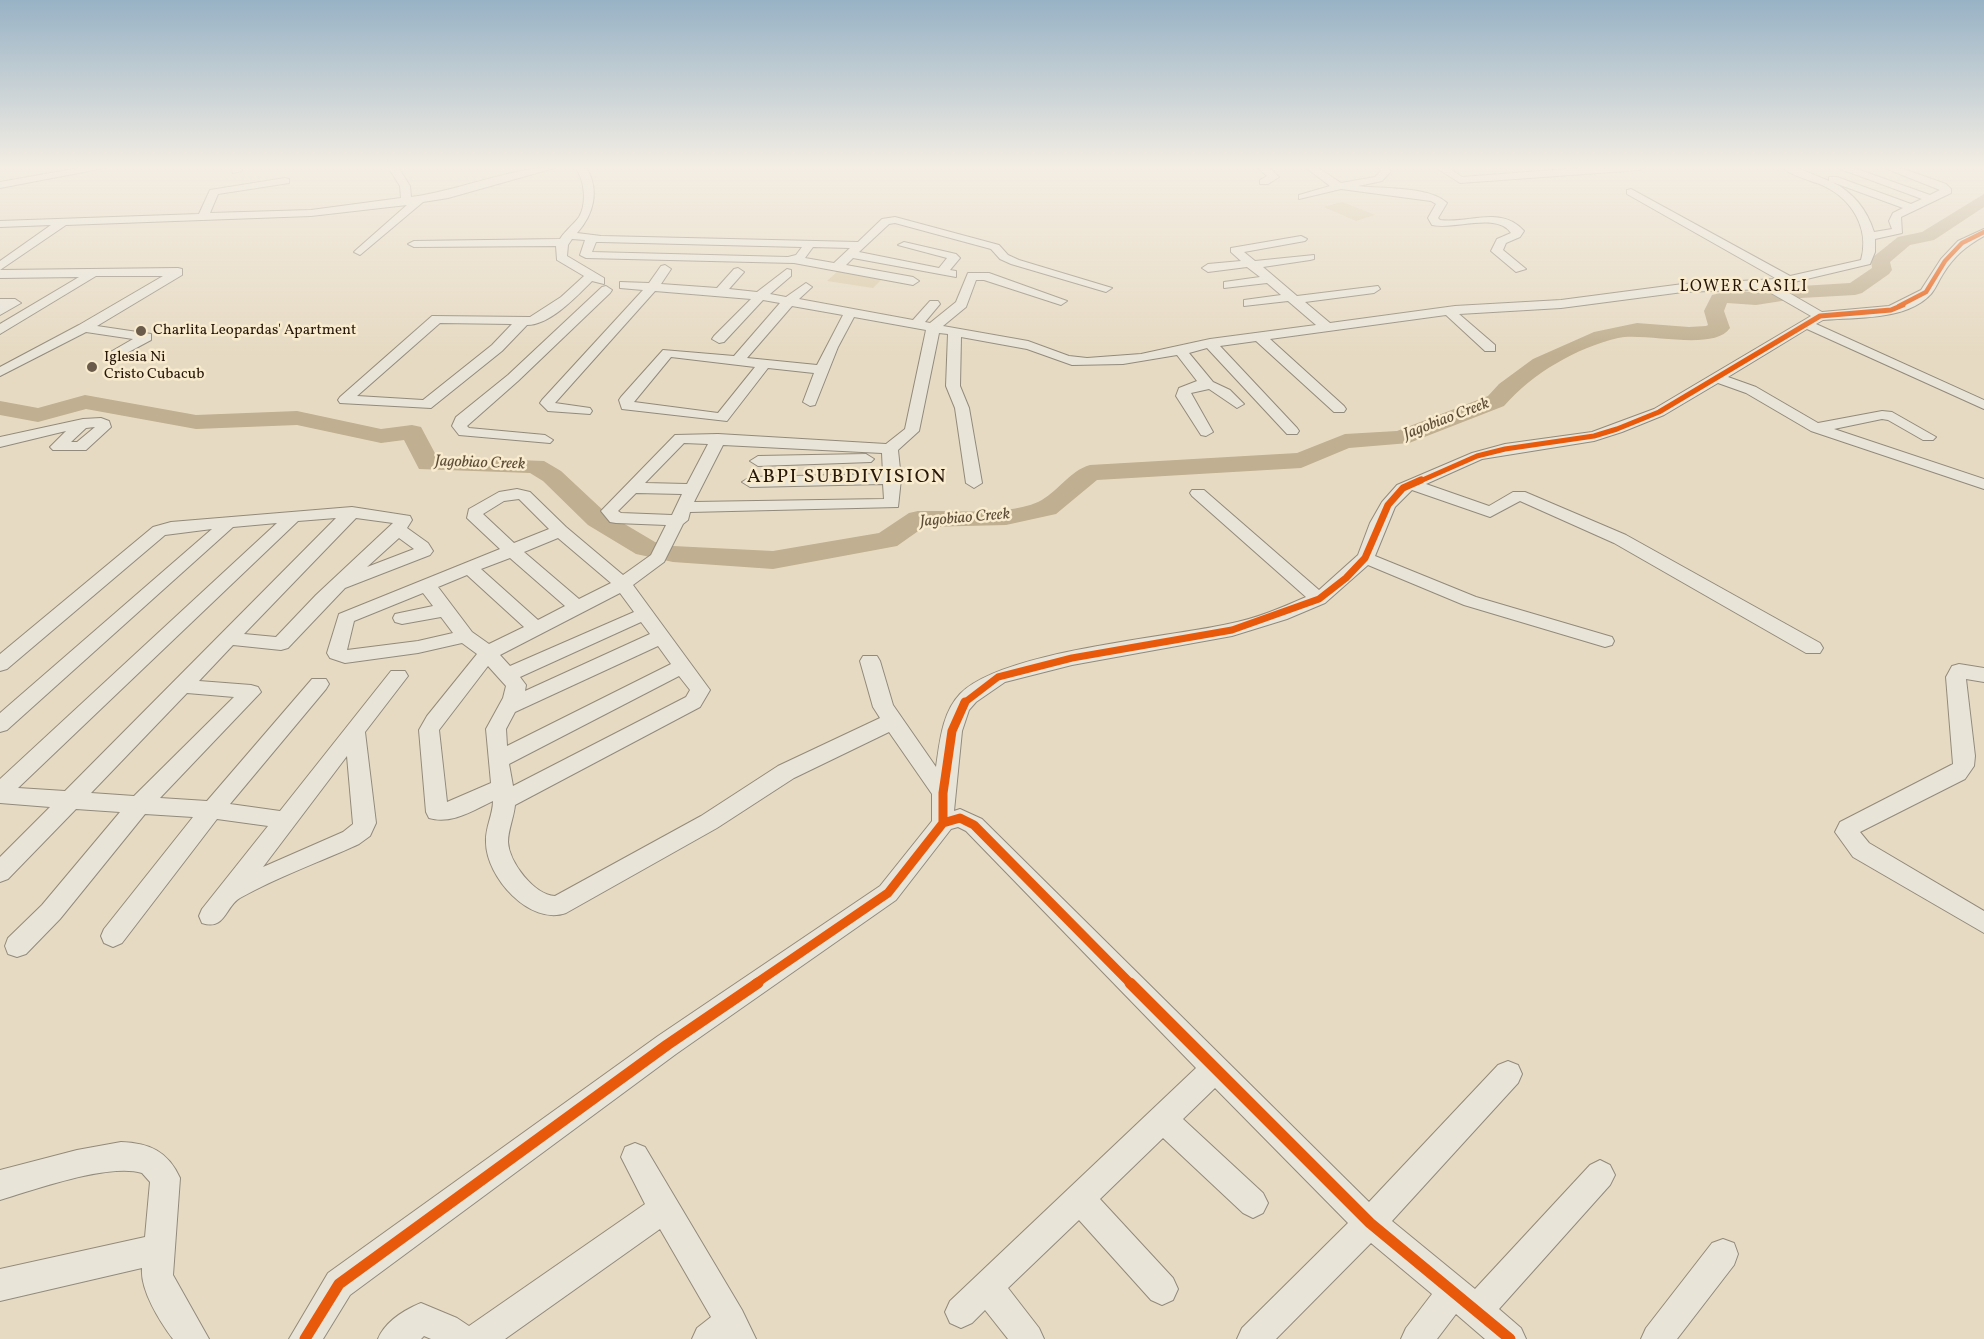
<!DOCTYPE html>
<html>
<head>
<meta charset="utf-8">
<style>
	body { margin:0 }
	canvas { display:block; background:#e6dac2 }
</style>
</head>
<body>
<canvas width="1984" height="1339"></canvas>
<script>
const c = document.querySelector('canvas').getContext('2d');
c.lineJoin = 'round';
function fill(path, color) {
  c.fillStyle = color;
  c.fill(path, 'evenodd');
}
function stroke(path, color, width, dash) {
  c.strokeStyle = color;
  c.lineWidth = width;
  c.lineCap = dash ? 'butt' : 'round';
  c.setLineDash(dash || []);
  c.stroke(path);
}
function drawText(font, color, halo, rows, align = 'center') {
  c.font = font + ' Vollkorn,serif';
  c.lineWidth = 5;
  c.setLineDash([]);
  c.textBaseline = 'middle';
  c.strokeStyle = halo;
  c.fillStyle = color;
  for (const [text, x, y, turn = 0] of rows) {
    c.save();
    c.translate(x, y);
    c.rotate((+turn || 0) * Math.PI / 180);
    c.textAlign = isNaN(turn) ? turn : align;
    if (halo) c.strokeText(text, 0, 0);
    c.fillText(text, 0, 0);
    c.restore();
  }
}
const green = new Path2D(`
	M1342 202 1375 215 1356 221 1324 207Z
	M839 270 884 277 873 288 827 281Z`);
const river = new Path2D(`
	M1984 194V207L1934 240 1910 245 1890 262 1892 270 1889 274 1862 293 1855 295 1801 298 1756 305 1727 303 1724 311 1730 328C1714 352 1645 332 1618 338 1576 348 1533 373 1504 406L1409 443 1349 448 1301 468 1097 480 1056 514 1006 525 924 527 897 546 773 569 673 562 636 554 588 525 543 481 530 473 419 469 404 440 381 443 297 425 196 429 86 409 38 422 0 415V401L38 408 85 395 196 415 297 411 381 429 412 425 421 427 437 457 544 461 561 471 606 513 655 542 673 546 773 551 879 533 909 513 918 511C952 510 1007 516 1038 502 1057 493 1069 471 1090 465L1297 453 1345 434 1397 431 1488 396 1499 384 1533 359 1594 332 1637 323 1689 327 1706 326 1708 325 1704 311 1712 295 1734 290 1756 293 1801 286 1850 283 1872 268 1871 261 1873 257 1898 237 1922 232Z`);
const minor = new Path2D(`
	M85 167H110L0 188V182Z
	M231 167H241L242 171 233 173Z
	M388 167H398L410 186 411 197C459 191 511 167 558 167L448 198 423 202 360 255 354 252 356 250 407 205 311 216 66 225 0 270V261L51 225 0 227V221L199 214 210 190 285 178 289 179V183L218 194 210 213 311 210 401 198 400 186Z
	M575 167H586C600 190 594 214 577 233L601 236 858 242 882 219 895 217 999 245 1008 255 1019 260 1112 288 1106 292 1011 264 1000 259 991 249 895 223 889 224 859 252 939 268 947 258 898 245 904 242 956 254 960 258 950 270 956 271V277L853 258 846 265 913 277 919 281 913 285 794 263 586 258 580 255 585 240 572 239 568 245 567 256 604 278V284L592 281C576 297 550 325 527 325L502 351 431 408 340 403 338 400 340 397 432 316 530 317 561 297 584 276 557 260 556 246 414 247 408 244 414 241 560 239C565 231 573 225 579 217 587 204 585 180 575 167ZM596 242H601L802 247 796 255 788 257 592 252ZM813 247 850 248 834 263 805 258ZM440 323 512 324 492 345 423 400 357 396Z
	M1257 167H1269L1279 177 1268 184H1260V180L1267 176Z
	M1305 167H1317L1341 183 1375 177 1381 171 1378 167H1388L1391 171 1382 181 1358 186C1382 189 1430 186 1447 203L1438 218 1440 220C1469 224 1501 205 1524 231L1520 237 1506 243 1503 250 1526 269 1516 272 1491 251 1497 239 1511 233C1497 212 1455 230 1432 225L1428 218 1436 204 1431 201 1341 189 1299 199V195L1330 186Z
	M1435 167H1447L1462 177 1593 167H1645L1640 170 1460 183Z
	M1781 167H1795L1829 181V177H1837L1911 204 1922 199 1835 167H1851L1930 195 1940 190 1882 167H1898L1946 184 1951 189V193L1901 217 1902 233 1875 239V252L1870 264 1777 286 1822 312 1889 306 1921 290 1941 259 1958 241 1984 229V236C1966 246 1954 256 1943 274 1939 280 1936 288 1931 294 1906 321 1856 317 1823 320L1816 324 1984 400V409L1807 329 1728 377 1756 387 1818 423 1882 411 1892 412 1936 437 1933 440H1923L1888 420 1882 419 1834 429 1984 479V489L1811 431 1746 393 1718 383 1664 415 1622 432 1594 441 1482 459 1426 484 1489 506 1513 492H1525L1626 535 1820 643 1823 648 1820 653H1806L1614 543 1520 501 1490 517 1412 490 1395 507 1375 556 1476 597 1612 637 1614 641 1612 645 1605 647 1464 605 1368 565 1325 603 1287 619 1232 636 1072 665 1005 682 976 702 969 710 962 731 954 811 960 809 982 819 1369 1202 1498 1065 1508 1061 1518 1065 1522 1074 1518 1083 1392 1221 1475 1289 1590 1165 1600 1160 1610 1165 1615 1175 1610 1185 1499 1309 1521 1328 1526 1339H1485L1456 1314 1437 1339H1401L1406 1328 1432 1294 1371 1243 1276 1339H1237L1242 1328 1348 1223 1215 1088 1183 1119 1263 1193 1268 1203 1263 1213 1253 1218 1243 1213 1163 1138 1100 1199 1173 1278 1178 1289 1173 1300 1162 1305 1151 1300 1079 1220 1008 1288 1039 1328 1044 1339H1008L985 1310 972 1323 961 1328 950 1323 945 1312 950 1301 1196 1068 966 831 958 827 951 829 896 900 676 1054 350 1295 323 1339H289L328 1273 658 1036 880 886 932 821V794L889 732 794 778 717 828 566 913C530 926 486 877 486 842 485 828 493 815 493 801 474 810 451 825 429 818L426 812 419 730 427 716 477 654 462 643 418 653 345 663 330 658 327 653 339 614 500 549 467 518 469 509 499 492 517 489 530 492 566 527 623 575 651 555 666 525 616 523 610 522 601 511 675 435 718 434 886 444 905 429 926 330 854 317 838 347 815 405 810 406 803 402 814 373 768 368 727 421 622 409 619 400 621 397 663 350 734 356 780 303 763 300 724 342 719 343 712 339 714 336 751 299 655 291 555 403 590 408 592 411 590 414 548 411 540 403 542 400 643 290 620 288V282L649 283 661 266 665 265 671 269 661 284 717 288 734 269 738 268 744 272 729 289 757 292 787 269 791 270V276L770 294 786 297 806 283 812 287 799 299 913 320 930 301H938L940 304 925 322 930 323 956 302 968 273H989L1067 301 1061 305 984 280H976L966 307 943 326 1028 341 1069 356 1087 358 1141 354 1210 339 1316 325 1288 301 1244 306V300L1281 295 1267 283 1224 288V282L1260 277 1247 267 1208 272 1202 268 1208 264 1241 261 1231 252V248L1301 236 1307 239 1305 241 1244 252 1255 261 1314 255V259L1310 260 1263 267 1297 296 1378 286 1380 289 1374 293 1305 302 1330 323 1455 306 1561 300 1683 284 1777 279 1627 194V190L1631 189 1790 276 1861 260C1870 229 1852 199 1824 186 1811 180 1793 177 1781 167ZM1832 182 1903 208 1893 213 1889 221 1892 229 1874 232C1867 210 1853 192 1832 182ZM1764 289 1811 316 1654 409 1592 432 1505 444 1472 453 1397 485 1382 502 1370 523 1358 555 1319 590 1204 490H1192L1190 493 1192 496 1306 597C1281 608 1255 619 1228 624 1166 638 1001 651 960 694 942 713 940 741 936 767L893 705 880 661 877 656H863L860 661 873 707 880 718 778 766 701 816 555 896C534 895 509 862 508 842 508 830 514 817 515 805L700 707 710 690 633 585 664 562 683 524 688 520 690 512 898 507 901 479 898 450 919 431 939 333 948 334 946 386 955 408 966 483 974 488 982 483 969 408 960 386 961 337 1027 349 1072 365 1123 364 1177 355 1197 381 1179 388 1176 396 1201 435 1206 436 1213 432 1191 393 1209 389 1237 408 1244 404 1230 390 1213 382 1189 353 1207 348 1287 434H1297L1299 431 1297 428 1220 346 1256 341 1334 412H1344L1346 409 1344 406 1270 339 1446 315 1485 351H1495V345L1459 314 1561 308 1683 292ZM792 306 843 315 817 365 747 358ZM671 357 755 367 718 413 634 402ZM684 443 708 444 687 484 645 483ZM723 445 882 453 883 474 750 477 742 482 750 487 883 484 884 499 694 502ZM636 493 682 494 672 515 621 513 618 511ZM519 499 549 529 514 543 483 514 504 501ZM558 538 611 583 579 599 524 552ZM510 558 565 606 538 620 481 569ZM467 575 524 627 489 644 472 632 438 587ZM423 593 433 606 395 614 393 618 395 622 402 624 441 617 453 633 418 641 347 650 354 621ZM620 593 634 612 510 666 500 655ZM641 622 650 634 525 691 526 685 520 677ZM658 646 671 664 507 746 506 729 515 712ZM488 666 506 686 503 698 486 729 491 783 447 802 439 730ZM679 676 690 690 686 697 513 786 509 764Z
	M178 268 182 269V275L97 326 151 334V340L112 361 107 360V354L133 339 86 332 0 376V367L79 325 163 276H96L0 334V324L79 277 0 278V270Z
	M606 286 612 290 610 293 518 381 467 426 469 428 545 435 553 440 550 443 459 435 452 426 456 417 508 375 602 287Z
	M0 299H15L21 303 0 315Z
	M101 418 109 421 111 427 86 450H53L50 447 66 431 0 447V437L83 419ZM95 427 77 442H71L86 428Z
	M866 454 874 459 871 462 758 466 750 461 758 456Z
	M352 507 410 516 412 520 407 528 428 543 433 551 430 555 345 588 288 648 281 650 233 645 199 681 251 685 258 687 261 692 160 798 207 801 312 679H326L329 684 326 689 230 804 280 811 391 671H405L408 676 365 732 376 823 370 836 359 844C320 862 277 877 240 898 225 907 225 931 202 923L199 916 202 909 268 826 217 819 122 943 113 947 104 943 101 936 104 929 193 817 145 814 60 919 26 954 17 957 8 954 5 946 8 938 42 905 120 812 76 809 8 879 0 882V857L50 807 0 803V779L277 523 233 527 7 730 0 732V713L212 529 165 535 7 669 0 671V654L153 527 171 522ZM336 518 65 791 18 788 298 521ZM356 518 393 523 316 595 276 637 244 634ZM399 538 414 549 367 567ZM187 693 234 697 134 796 91 793ZM347 756 353 824 343 832 263 867Z
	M1959 664 1984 668V682L1966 679 1975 756 1974 766 1965 779 1860 832 1869 843 1984 911V933L1853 857 1835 832 1840 822 1953 764 1946 677 1952 666Z
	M121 1142C149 1143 168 1151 180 1178L173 1275 209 1339H173C160 1322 140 1290 142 1268L0 1301V1269L145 1237 150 1182 142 1173C108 1163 34 1190 0 1200V1170L77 1150Z
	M635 1143 645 1147 742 1310 756 1339H692L697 1328 711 1317 660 1229 505 1339H431L424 1336 421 1339H378C385 1322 404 1310 421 1303L457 1318 469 1326 645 1204 621 1157 625 1147Z
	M1723 1239 1734 1243 1738 1254 1734 1265 1677 1339H1641L1646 1328 1712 1243Z`);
const cyclewayFar4 = new Path2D(`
	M1899 306 1926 292 1945 261 1962 243 1984 232`);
const cyclewayFar3 = new Path2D(`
	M1418 482 1477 456 1505 449 1594 436 1617 429 1659 412 1820 316 1891 310 1903 305`);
const cyclewayFar2 = new Path2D(`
	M964 703 998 677 1072 658 1232 630 1319 599 1346 578 1365 558 1388 505 1403 488 1421 480`);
const cyclewayFar1 = new Path2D(`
	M943 823 960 818 974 825 1131 984
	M755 984 888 893 943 823V793L952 731 965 702`);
const cycleway = new Path2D(`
	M1130 983 1370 1223 1510 1339
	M305 1339 339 1284 667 1045 758 983`);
const markers = [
	[141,331,6,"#6a5b4b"],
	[92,367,6,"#6a5b4b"]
];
const farPoinames = [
	["Charlita Leopardas' Apartment",153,331],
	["Iglesia Ni",104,358],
	["Cristo Cubacub",104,375]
];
const farNeighbourhoodnames = [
	["LOWER CASILI",1744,288]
];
const farWaternames = [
	["Jagobiao Creek",1447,420,-21],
	["Jagobiao Creek",480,464,2],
	["Jagobiao Creek",965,519,-5]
];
const neighbourhoodNames = [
	["ABPI SUBDIVISION",847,478]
];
fill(green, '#dbcbaa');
fill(river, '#c0af90');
stroke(minor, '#928a7b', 2);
fill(minor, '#e9e4d8');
stroke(cyclewayFar4, '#e8590c', 4.5);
stroke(cyclewayFar3, '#e8590c', 5);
stroke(cyclewayFar2, '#e8590c', 7);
stroke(cyclewayFar1, '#e8590c', 9);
stroke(cycleway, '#e8590c', 11);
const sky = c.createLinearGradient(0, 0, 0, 355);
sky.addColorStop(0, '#98b2c5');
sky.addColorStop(0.47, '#f4eee4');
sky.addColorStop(1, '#f4eee400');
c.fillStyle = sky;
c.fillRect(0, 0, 1984, 355);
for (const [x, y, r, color] of markers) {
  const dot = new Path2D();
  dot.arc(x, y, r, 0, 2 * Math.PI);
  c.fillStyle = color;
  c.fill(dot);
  stroke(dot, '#f8ebce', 2);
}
drawText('15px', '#27170b', '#f8ebce', farPoinames, 'left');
c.letterSpacing = '1.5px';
drawText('16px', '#27170b', '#f8ebce', farNeighbourhoodnames);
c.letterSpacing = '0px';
drawText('italic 16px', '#5d4c37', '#f8ebce', farWaternames);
c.letterSpacing = '1.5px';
drawText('20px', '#27170b', '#f8ebce', neighbourhoodNames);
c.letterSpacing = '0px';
</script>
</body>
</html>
